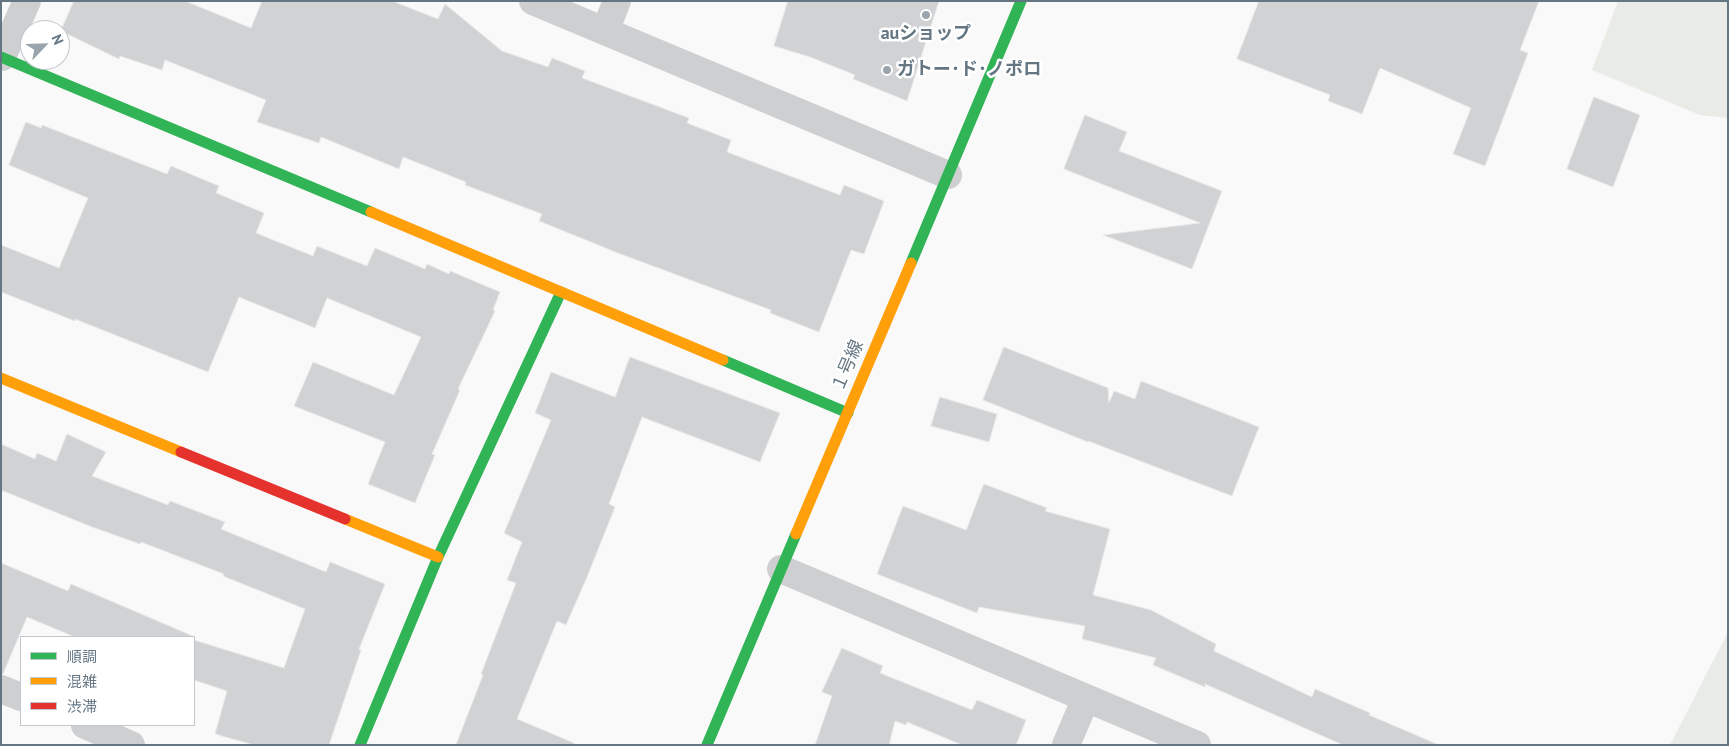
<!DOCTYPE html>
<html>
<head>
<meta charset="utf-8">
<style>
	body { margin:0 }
	#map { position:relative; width:1729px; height:746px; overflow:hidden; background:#f9f9f9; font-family:"PT Sans","Noto Sans JP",sans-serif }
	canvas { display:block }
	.frame { position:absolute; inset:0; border:2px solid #657683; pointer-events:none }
	.legend { position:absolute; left:20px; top:636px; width:175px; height:90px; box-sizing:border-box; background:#fff; border:1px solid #c1c8cd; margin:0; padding:6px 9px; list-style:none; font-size:15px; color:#657683 }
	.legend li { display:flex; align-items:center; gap:10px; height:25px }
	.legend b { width:25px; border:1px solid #c1c8cd }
	.north { position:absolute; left:20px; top:20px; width:50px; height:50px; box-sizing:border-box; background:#fff; border:1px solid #c1c8cd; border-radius:50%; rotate:66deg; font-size:14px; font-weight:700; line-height:20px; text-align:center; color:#657683 }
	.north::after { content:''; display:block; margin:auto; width:18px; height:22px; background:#99a4ac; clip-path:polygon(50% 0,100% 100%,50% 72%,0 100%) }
</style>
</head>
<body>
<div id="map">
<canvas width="1729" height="746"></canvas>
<div class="frame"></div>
<ul class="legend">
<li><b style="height:6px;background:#30b455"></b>順調</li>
<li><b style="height:6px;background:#ff9f0a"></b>混雑</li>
<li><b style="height:6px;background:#e5322d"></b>渋滞</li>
</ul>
<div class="north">N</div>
</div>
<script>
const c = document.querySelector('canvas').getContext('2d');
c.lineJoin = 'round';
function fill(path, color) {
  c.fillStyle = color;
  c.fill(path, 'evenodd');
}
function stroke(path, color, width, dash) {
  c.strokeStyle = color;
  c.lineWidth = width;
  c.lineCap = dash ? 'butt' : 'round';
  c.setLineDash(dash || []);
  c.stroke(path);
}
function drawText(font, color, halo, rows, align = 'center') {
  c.font = font + ' "PT Sans","Noto Sans JP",sans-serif';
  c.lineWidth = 5;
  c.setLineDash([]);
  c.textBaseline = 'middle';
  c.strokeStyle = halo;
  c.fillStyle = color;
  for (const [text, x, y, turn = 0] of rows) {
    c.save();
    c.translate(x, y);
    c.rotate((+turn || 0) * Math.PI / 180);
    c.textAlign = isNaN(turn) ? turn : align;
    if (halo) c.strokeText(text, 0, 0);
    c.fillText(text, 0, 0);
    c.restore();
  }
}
const green = new Path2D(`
	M1618 1H1728V118L1700 115 1592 70Z
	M1728 632V745H1670Z`);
const building = new Path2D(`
	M74 1H185L251 28 262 1H392L438 19 445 4 502 51 548 67 552 58 585 71 582 78 689 118 687 123 731 140 727 152 840 195 844 185 884 201 864 254 851 250 819 332 770 313 771 310 618 253 539 221 542 214 465 185 466 182 403 157 399 169 321 137 319 143 257 122 266 100 165 60 162 70 120 56 119 59 61 31Z
	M788 1H939L907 101 853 79 855 75 810 57 774 46Z
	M1259 1H1539L1520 50 1528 53 1485 166 1453 154 1471 108 1380 68 1362 114 1328 101 1330 95 1237 59Z
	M1594 97 1640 115 1613 187 1567 169Z
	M1085 115 1127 132 1119 151 1222 191 1192 269 1103 235 1200 223 1064 169Z
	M26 122 41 128 42 125 167 174 171 166 219 186 216 193 264 213 256 233 313 256 317 246 367 266 375 248 425 269 427 264 449 274 450 271 500 292 493 310 495 311 458 389 460 390 432 454 435 455 415 503 368 484 385 442 294 406 313 362 394 395 421 337 327 298 315 328 239 297 208 372 75 319V321L1 292V245L59 268 88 198 9 165Z
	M1004 347 1108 388 1109 403 1114 391 1135 399 1141 381 1259 427 1232 496 1088 441V442L983 400Z
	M630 357 780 413 760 462 642 417 609 504 615 507 587 577 566 625 557 621 517 719 574 743V745H456L483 675 481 674 516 583 507 580 522 542 504 533 551 420 535 413 551 372 615 397Z
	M940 397 997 414 989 442 931 426Z
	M67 434 106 452 92 476 168 505 170 501 225 522 221 529 326 572 330 562 385 584 359 649 361 650 329 745H254L215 734 227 691 194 680V640L284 668 305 609 223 576 224 574 141 542 140 544 92 527 1 490V444L35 459 37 453 56 461Z
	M984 484 1047 508 1045 511 1110 529 1093 595 1151 610 1216 644 1214 651 1312 697 1315 689 1370 713 1369 715 1439 745H1343L1205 684V687L1153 665 1156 658 1082 639 1085 626 979 607 977 613 877 574 903 506 966 530Z
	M1 563 68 591 71 584 195 637H75L27 617 3 674H1Z
	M842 648 883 666 880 673 972 710 977 700 1026 720 1016 745H962L907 722 906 725 895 721 889 745H815L832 696 822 692Z`);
const street = new Path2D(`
	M533 1 948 175
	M605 31 617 1
	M2 57 27 1
	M781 569 1197 745
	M1 689 21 697
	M85 725 131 745
	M1066 745 1086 698`);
const fast = new Path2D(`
	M1 57 371 212
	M911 263 1021 1
	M723 360 848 413
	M360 745 438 557 561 292
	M707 745 796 534`);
const slow = new Path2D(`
	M371 212 723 360
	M1 378 181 452
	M345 519 438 557
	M796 534 911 263`);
const jam = new Path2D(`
	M181 452 345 519`);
const markers = [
	[926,15,5,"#99a4ac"],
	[887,70,5,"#99a4ac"]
];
const poiNames = [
	["auショップ",926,34],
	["ガトー･ド･ノポロ",897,70,"left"]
];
const streetNames = [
	["１号線",848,366,-67]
];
fill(green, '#e8ebe6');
fill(building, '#d0d2d3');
stroke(building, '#e8e8e8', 1);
stroke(street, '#cecfd0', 28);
stroke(fast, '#30b455', 11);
stroke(slow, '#ff9f0a', 11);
stroke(jam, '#e5322d', 11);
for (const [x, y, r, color] of markers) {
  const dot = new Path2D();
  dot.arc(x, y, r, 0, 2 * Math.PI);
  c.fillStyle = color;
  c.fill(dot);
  stroke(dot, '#fff', 2);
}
drawText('bold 18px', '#657683', '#fff', poiNames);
drawText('18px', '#657683', '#fff', streetNames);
</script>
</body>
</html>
